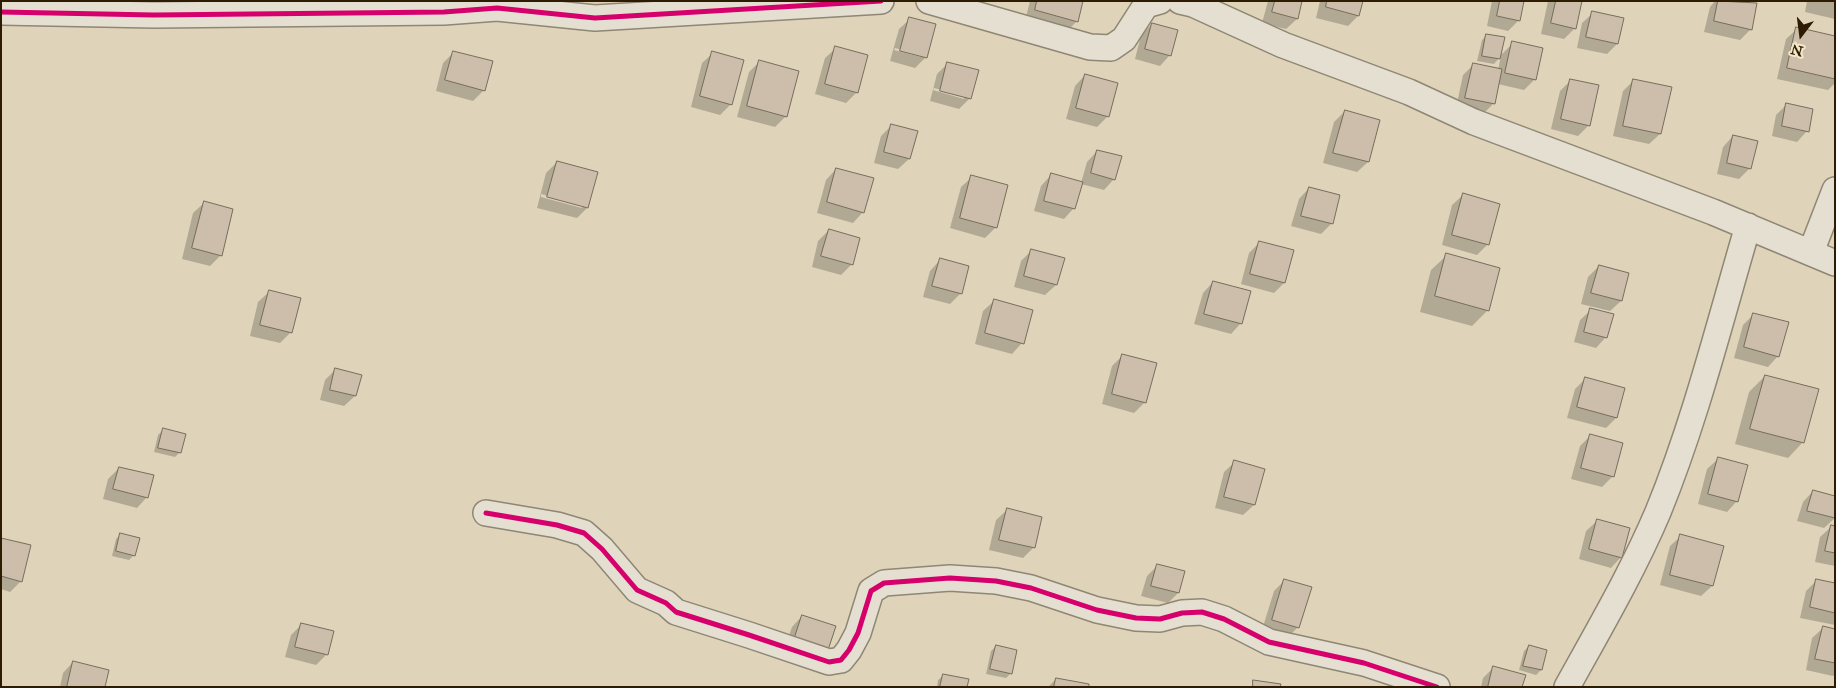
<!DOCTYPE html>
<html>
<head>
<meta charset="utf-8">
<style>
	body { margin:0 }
	#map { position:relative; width:1836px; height:688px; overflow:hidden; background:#dfd4b9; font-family:"IM FELL Great Primer",serif }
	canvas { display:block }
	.frame { position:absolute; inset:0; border:2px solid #2e1c02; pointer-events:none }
	.north { position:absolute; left:1776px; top:10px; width:50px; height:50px; -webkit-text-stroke:4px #f4e7c8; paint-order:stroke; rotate:195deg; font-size:14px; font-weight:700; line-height:20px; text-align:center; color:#2e1c02 }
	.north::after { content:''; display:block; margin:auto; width:18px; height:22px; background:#2e1c02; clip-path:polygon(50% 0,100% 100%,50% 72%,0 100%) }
</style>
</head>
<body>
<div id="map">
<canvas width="1836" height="688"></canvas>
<div class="frame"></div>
<div class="north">N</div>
</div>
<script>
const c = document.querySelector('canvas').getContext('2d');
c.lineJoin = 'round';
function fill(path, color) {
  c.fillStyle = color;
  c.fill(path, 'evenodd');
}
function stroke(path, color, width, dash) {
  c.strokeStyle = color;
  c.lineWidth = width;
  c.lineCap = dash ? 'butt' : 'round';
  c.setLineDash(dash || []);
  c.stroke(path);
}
const shadow = new Path2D(`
	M1030 1H1082L1077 21 1066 32 1025 21Z
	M1268 1H1301L1297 19 1286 29 1262 23Z
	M1320 1H1362L1358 16 1348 26 1316 18Z
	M1492 1H1523L1519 20 1508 31 1487 26Z
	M1548 1H1580L1575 28 1564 39 1541 34Z
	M1715 1H1745L1756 4 1751 29 1740 40 1704 32 1710 7Z
	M1807 1H1835V19L1805 12Z
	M1593 13 1617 44 1607 54 1577 48 1582 23Z
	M910 19 926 57 915 68 890 61 899 29ZM895 48 921 55V57L894 50Z
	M1152 24 1170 55 1160 66 1135 59 1141 35Z
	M1797 29 1835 37V83L1828 90 1777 79 1786 39Z
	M1487 35 1500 56 1513 43 1535 79 1524 90 1498 84 1494 103 1483 114 1456 108 1463 75 1474 64 1498 70 1501 56 1494 64 1477 61 1482 40Z
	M836 48 857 92 846 103 815 94 825 58Z
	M454 52 484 90 473 101 436 91 443 63Z
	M713 53 731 104 720 115 691 107 702 63Z
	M760 61 786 116 775 127 737 117 749 72Z
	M948 63 970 98 959 109 930 101 937 74ZM934 88 964 96V99L933 90Z
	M1085 75 1108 116 1097 127 1066 119 1075 86Z
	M1634 80 1660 134 1649 144 1613 136 1623 91Z
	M1570 81 1589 125 1578 136 1551 129 1560 91Z
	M1787 104 1807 131 1797 142 1772 136 1776 115Z
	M1345 111 1379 120 1368 162 1357 172 1323 163 1334 122Z
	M892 125 916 132 909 159 898 169 874 163 881 136Z
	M1733 136 1750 168 1739 179 1717 174 1723 147Z
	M1097 151 1114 179 1104 190 1081 184 1074 208 1064 219 1034 211 1041 186 1051 175 1081 183 1087 162Z
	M557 162 587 208 577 218 537 208 546 173ZM541 194 582 205V208L541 197Z
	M836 169 863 212 853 223 817 213 826 180Z
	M972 177 996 227 985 238 950 228 961 187Z
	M1309 188 1332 223 1321 234 1291 226 1299 199Z
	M1463 195 1488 244 1477 255 1442 245 1452 205Z
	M204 203 221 255 210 266 182 259 193 213Z
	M829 230 852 264 841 275 812 267 818 241Z
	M1260 242 1284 283 1274 293 1241 284 1249 253Z
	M1032 250 1056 285 1045 295 1014 287 1021 261Z
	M1447 255 1488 310 1472 326 1420 312 1431 270Z
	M940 260 961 293 950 304 923 297 930 271Z
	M1599 266 1628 274 1621 301 1610 311 1581 304 1588 277Z
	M1213 282 1241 323 1231 334 1194 324 1203 293Z
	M269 292 291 332 280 343 250 336 258 302Z
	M994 301 1022 343 1012 354 975 344 983 311Z
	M1591 310 1606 337 1596 348 1574 342 1580 320Z
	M1754 314 1778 356 1768 367 1734 358 1743 325Z
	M1123 355 1145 402 1134 413 1102 404 1112 366Z
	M335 370 355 396 344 406 320 400 325 380Z
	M1765 376 1803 442 1788 458 1735 444 1749 392Z
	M1586 378 1616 418 1606 428 1567 418 1575 389Z
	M163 430 180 452 175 457 154 452 158 435Z
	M1590 436 1613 476 1602 487 1571 479 1580 446Z
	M1718 459 1737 501 1727 512 1698 504 1707 469Z
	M1235 462 1254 505 1243 515 1215 508 1224 472Z
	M119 468 147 497 137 508 103 499 108 479Z
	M1813 491 1835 518 1824 528 1797 521 1803 502Z
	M1007 510 1033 548 1023 558 989 550 996 520Z
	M1597 521 1621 557 1611 568 1579 559 1586 531Z
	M1831 527H1835V566L1815 562 1820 537Z
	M121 534 134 555 129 560 112 556 116 539Z
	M1681 536 1712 586 1701 596 1660 585 1670 546Z
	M1 539 21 581 10 592 1 589Z
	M1158 565 1178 593 1168 603 1141 596 1147 576Z
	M1285 580 1298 627 1287 638 1262 630 1274 591Z
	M1816 581 1835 585V625L1800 618 1806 591Z
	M802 616 834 626 784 650 792 627Z
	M302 624 327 654 316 665 285 657 291 635Z
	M1823 628 1835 630V674L1833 676 1806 670 1812 638Z
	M996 646 1011 673 1006 678 986 674 991 651Z
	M1529 646 1546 651 1541 670 1536 675 1519 670 1524 651Z
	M73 662 104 687H60L63 673Z
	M1493 668 1521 687H1481L1483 678Z
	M944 675 966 687H937L938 680Z
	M1056 679 1088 687H1048Z`);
const building = new Path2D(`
	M1037 1H1083L1078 22 1035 10Z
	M1275 1H1302L1298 19 1272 12Z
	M1327 1H1363L1359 16 1326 7Z
	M1500 1H1524L1520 21 1497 16Z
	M1556 1H1582L1576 29 1551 23Z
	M1718 1 1757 3 1752 30 1714 21Z
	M1592 11 1624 18 1618 44 1586 37Z
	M909 17 936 24 927 58 900 51Z
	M1152 23 1178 30 1171 56 1145 49Z
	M1796 27 1835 36V79L1787 68Z
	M1486 34 1505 37 1500 59 1482 56Z
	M1512 41 1543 48 1536 80 1505 73Z
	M835 46 868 55 858 93 825 84Z
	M453 51 493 61 485 91 445 80Z
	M712 51 744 60 732 105 700 96Z
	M759 60 799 71 787 117 747 106Z
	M947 62 979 70 971 99 940 91Z
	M1473 63 1502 69 1495 104 1465 98Z
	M1085 74 1118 83 1109 117 1076 108Z
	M1570 79 1599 85 1590 126 1561 119Z
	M1633 79 1672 87 1661 134 1623 126Z
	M1786 103 1813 109 1809 132 1782 126Z
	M1345 110 1380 120 1369 162 1333 153Z
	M891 124 918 131 910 159 884 152Z
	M1733 135 1758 141 1751 169 1727 163Z
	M1097 150 1122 156 1115 180 1091 173Z
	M557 161 598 172 588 208 547 197Z
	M836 168 874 178 864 213 827 202Z
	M1051 173 1083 182 1075 209 1044 201Z
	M971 175 1008 185 997 228 960 218Z
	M1309 187 1340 195 1333 224 1301 216Z
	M1463 193 1500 204 1489 245 1452 235Z
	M204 201 233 209 222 256 192 248Z
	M829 229 860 238 853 265 821 256Z
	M1259 241 1294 250 1285 283 1250 274Z
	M1031 249 1065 258 1057 285 1024 276Z
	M1446 253 1500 268 1489 311 1435 296Z
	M940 258 969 266 962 294 932 286Z
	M1599 265 1629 273 1622 301 1591 293Z
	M1213 281 1251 291 1242 324 1204 314Z
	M269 290 301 298 292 333 260 325Z
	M994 299 1033 310 1024 344 985 333Z
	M1590 308 1614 314 1607 338 1584 332Z
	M1753 313 1789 322 1779 357 1744 347Z
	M1122 354 1157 363 1146 403 1112 394Z
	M335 368 362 375 356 396 330 390Z
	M1765 375 1819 389 1804 443 1750 429Z
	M1585 377 1625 388 1617 418 1577 407Z
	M163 428 186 434 181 453 158 448Z
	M1590 434 1623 443 1614 477 1581 468Z
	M1718 457 1748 465 1738 502 1708 494Z
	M1234 460 1265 469 1255 505 1224 497Z
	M119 467 154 475 148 498 113 489Z
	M1813 490 1835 496V518L1807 511Z
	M1007 508 1042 517 1035 548 999 540Z
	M1597 519 1630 528 1622 558 1589 549Z
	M1831 525 1835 526V553L1825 551Z
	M120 533 140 538 135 556 116 551Z
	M1680 534 1724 546 1713 586 1670 575Z
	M1 538 31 545 22 582 1 576Z
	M1157 564 1185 571 1179 593 1151 586Z
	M1284 579 1312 587 1299 628 1272 620Z
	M1816 579 1835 583V613L1810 607Z
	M802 615 836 626 828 650 794 640Z
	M301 623 334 631 328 655 295 647Z
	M1823 626 1835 629V663L1815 659Z
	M996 645 1017 650 1012 674 990 669Z
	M1529 645 1547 650 1542 670 1523 666Z
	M73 661 109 670 105 687H67Z
	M1493 666 1526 675 1522 687H1488Z
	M943 674 969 679 967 687H940Z
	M1056 678 1089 684V687H1054Z
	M1253 680 1281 684 1280 687H1253Z`);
const street = new Path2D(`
	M929 1 1090 47 1111 48 1124 39 1146 5 1160 1
	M1180 1 1193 4 1283 45 1409 92 1474 122 1713 212 1835 263
	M1 12 154 15 444 12 497 8 595 18 881 1
	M1811 252 1835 190
	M486 513 557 525 584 533 602 549 637 590 666 603 676 612 749 635 829 662 841 660 849 650 858 633 871 591 884 583 950 578 996 581 1031 588 1097 610 1136 618 1160 619 1182 613 1202 612 1224 619 1269 642 1364 663 1437 687
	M1567 687C1599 629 1632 573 1658 512 1696 419 1720 321 1748 226`);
const cycleway = new Path2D(`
	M1 12 154 15 444 12 497 8 595 18 881 1
	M486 513 557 525 584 533 602 549 637 590 666 603 676 612 749 635 829 662 841 660 849 650 858 633 871 591 884 583 950 578 996 581 1031 588 1097 610 1136 618 1160 619 1182 613 1202 612 1224 619 1269 642 1364 663 1437 687`);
fill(shadow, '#0003');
fill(building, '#cdbdab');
stroke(building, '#766d5c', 1);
stroke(street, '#8f8674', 28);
stroke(street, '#e5dfd2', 25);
stroke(cycleway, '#d6006c', 5);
</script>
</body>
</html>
